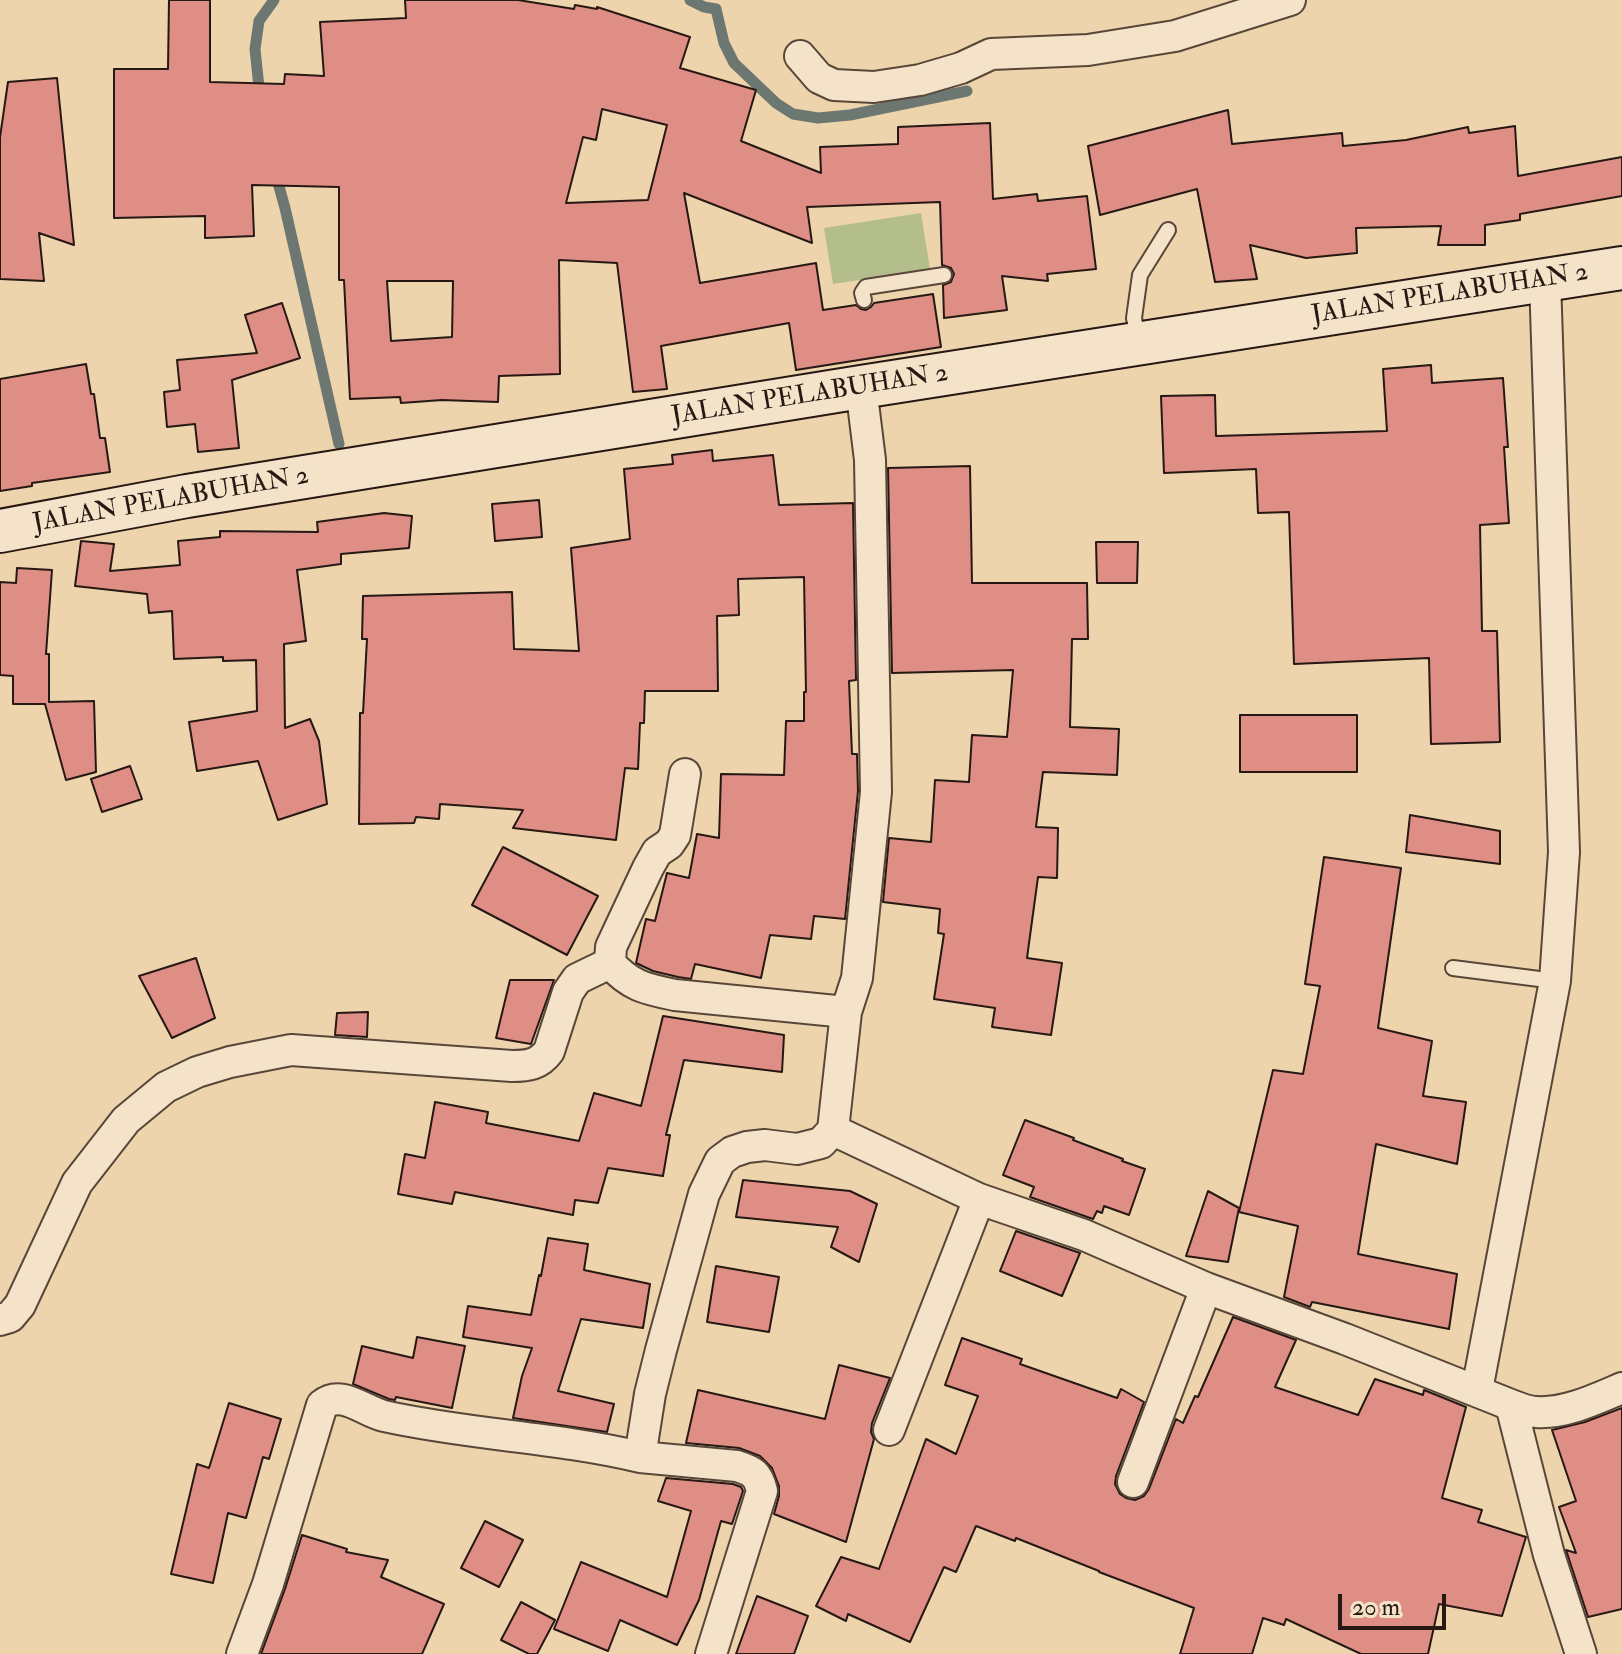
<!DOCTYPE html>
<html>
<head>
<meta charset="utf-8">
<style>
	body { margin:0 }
	#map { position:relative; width:1622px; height:1654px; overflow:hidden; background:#eed4ac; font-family:"IM FELL Double Pica",serif }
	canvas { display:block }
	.scale { position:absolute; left:1338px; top:1594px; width:108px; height:36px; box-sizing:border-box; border:4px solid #261813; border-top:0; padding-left:10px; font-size:24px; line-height:28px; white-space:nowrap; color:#261813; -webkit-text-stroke:6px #f4e3c9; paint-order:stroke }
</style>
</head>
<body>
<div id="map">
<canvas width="1622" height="1654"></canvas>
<div class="scale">20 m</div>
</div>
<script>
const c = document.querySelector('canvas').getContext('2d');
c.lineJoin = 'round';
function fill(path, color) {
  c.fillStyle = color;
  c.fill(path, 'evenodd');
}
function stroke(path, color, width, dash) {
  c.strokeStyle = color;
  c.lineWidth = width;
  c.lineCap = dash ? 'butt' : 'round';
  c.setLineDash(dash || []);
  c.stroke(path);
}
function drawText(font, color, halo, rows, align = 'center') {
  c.font = font + ' "IM FELL Double Pica",serif';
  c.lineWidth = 8;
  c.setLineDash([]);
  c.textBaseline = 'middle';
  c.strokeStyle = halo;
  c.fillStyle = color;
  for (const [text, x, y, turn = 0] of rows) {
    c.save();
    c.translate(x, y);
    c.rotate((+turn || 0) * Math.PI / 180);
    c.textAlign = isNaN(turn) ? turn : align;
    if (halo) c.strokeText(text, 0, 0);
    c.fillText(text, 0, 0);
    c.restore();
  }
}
const green = new Path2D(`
	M921 213 930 269 833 284 824 228Z`);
const stream = new Path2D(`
	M690 0 704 7 716 9 724 43 734 63 776 103 793 114 818 118 850 115 967 91
	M260 97 255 49 259 21 274 0
	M275 172 285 208 339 444`);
const building = new Path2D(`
	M169 0H210V82L284 84 285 74 324 76 320 22 406 18 405 0H518L574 9 575 5 597 9V7L690 37 680 68 756 90 741 141 821 173 820 147 898 144V127L990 123 993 199 1037 194 1038 201 1087 196 1096 269 1047 274 1048 281 1002 276 1007 310 944 318 943 285 951 282 954 274 951 268 942 265 940 202 807 207 812 243 684 193 700 283 816 263 823 310 856 305 861 309 866 310 871 307 874 303 933 294 941 347 796 370 789 323 661 346 667 389 633 392 617 263 559 260 560 374 499 376 498 402 442 400 401 403 400 397 350 399 344 280H339V187L252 185 254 236 205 238V216L114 218V69H168ZM602 109 667 125 648 200 566 203 583 137 596 140ZM387 281H453L452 337 391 341Z
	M57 78 74 245 39 233 44 281 0 279V137L8 82Z
	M1228 110 1232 144 1342 133 1343 146 1406 140 1468 127 1469 133 1515 126 1518 176 1622 157V196L1520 214V220L1485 225V245H1438L1441 226 1356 228 1357 253 1306 258 1250 245 1257 279 1215 282 1197 189 1100 215 1088 146Z
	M282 303 300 358 232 380 239 448 198 452 195 424 167 427 164 392 180 390 177 360 257 353 245 315Z
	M86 364 91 394H94L100 438H105L110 472 32 483V486L0 491V379Z
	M1431 365 1432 383 1503 378 1508 447H1504L1509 523 1480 525 1482 631H1497L1500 742 1431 744 1429 658 1294 664 1289 512 1258 513 1256 469 1164 473 1161 396 1215 395 1216 436 1387 431 1383 369Z
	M712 450 713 461 773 455 779 505 853 503 856 680 849 681 852 754H857L858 791 845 919 814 916 811 939 770 935 761 978 695 964 691 979 678 977 653 971 636 963 646 919 655 921 667 873 689 878 697 834 719 838 721 774 784 775 786 721H804V692H806L804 577 738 579 739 615 717 616 718 691H645L644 723H640L638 769 625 768 616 840 513 828 523 810 440 804 439 819 416 817 414 823 359 824 360 713H363L367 639H362L363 596 512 592 514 649 579 651 571 548 630 539 624 469 673 464 672 455Z
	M970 466 972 583H1087L1088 639H1072L1070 727 1119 729 1117 775 1043 772 1036 827 1058 828 1057 878 1038 877 1027 958 1062 963 1051 1035 992 1027 995 1008 934 999 944 934 938 933 940 909 883 902 889 838 931 842 935 780 969 782 972 735 1007 737 1013 670 892 673 888 468Z
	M539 500 542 537 495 541 492 504Z
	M384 513 412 516 409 548 341 554V564L297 570 306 641 284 644 285 728 310 719 319 741 327 804 278 820 258 761 197 771 189 722 257 711 256 660 223 661V657L174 659 172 611 149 613 147 594 75 586 81 541 114 544 110 571 180 565 178 541 220 537V531L318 532 317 522Z
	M1096 542H1138L1137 583H1097Z
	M17 568 52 570 46 654H49V702L94 701 96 772 66 780 45 704H13V676L0 675V582L16 583Z
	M1240 715H1357V772H1240Z
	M130 766 142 799 102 812 91 779Z
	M1410 815 1500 831V864L1406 852Z
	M503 847 598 896 567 955 472 905Z
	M1324 857 1401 868 1378 1028 1432 1041 1423 1096 1466 1102 1457 1164 1376 1144 1358 1254 1457 1274 1449 1329 1312 1302 1310 1307 1284 1297 1298 1226 1239 1212 1273 1070 1303 1074 1320 986 1305 984Z
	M196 958 215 1018 172 1038 139 976Z
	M510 980H554L531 1044 496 1038Z
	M368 1012 367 1037 335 1035 337 1013Z
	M663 1016 784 1035 782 1072 684 1060 666 1135H670L663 1176 608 1168 598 1203 575 1200 573 1215 455 1192 452 1204 398 1194 405 1154 425 1158 435 1102 488 1112 486 1123 579 1141 594 1093 641 1106Z
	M1025 1120 1074 1138 1073 1140 1123 1159 1122 1161 1145 1169 1129 1215 1104 1206 1102 1213 1097 1211 1093 1219 1030 1197 1034 1187 1003 1175Z
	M743 1180 850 1191 877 1204 859 1262 831 1247 838 1227 736 1217Z
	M1208 1191 1239 1208 1228 1262 1186 1256Z
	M1016 1231 1080 1253 1062 1296 1000 1271Z
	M548 1238 588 1244 584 1270 650 1284 643 1328 581 1319 558 1391 614 1404 607 1432 513 1418 522 1376 532 1348 463 1337 468 1306 531 1315 539 1275 541 1276Z
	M716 1266 779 1277 769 1332 707 1322Z
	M1233 1317 1296 1340 1275 1387 1358 1415 1375 1379 1423 1395 1424 1390 1466 1407 1442 1498 1482 1510 1478 1522 1526 1537 1502 1616 1439 1604 1428 1654H1361L1286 1619 1284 1625 1263 1618 1252 1654H1180L1194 1608 1099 1572V1571L1016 1538 1015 1541 976 1526 956 1572 944 1567 910 1642 848 1614 846 1621 816 1606 841 1557 879 1569 926 1439 956 1454 978 1396 945 1385 962 1338 1022 1359 1020 1364 1117 1398 1121 1389 1144 1402 1116 1476 1115 1484 1120 1494 1126 1498 1135 1500 1144 1496 1149 1489 1176 1419 1183 1423 1195 1396 1198 1397Z
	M417 1337 465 1346 452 1408 396 1397 395 1400 389 1399 353 1384 362 1346 413 1358Z
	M839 1365 890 1378 872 1423 871 1432 874 1439 846 1542 774 1514 779 1496V1486L772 1468 760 1456 739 1448 686 1443 698 1390 825 1419Z
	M229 1403 281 1419 269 1459 263 1457 246 1518 228 1513 213 1583 171 1574 197 1464 209 1468Z
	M1622 1408V1609L1588 1617 1566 1550 1576 1553 1559 1507 1576 1501 1552 1430 1585 1422Z
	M666 1478 733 1484 741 1487 743 1491 732 1524 721 1521 699 1600 677 1645 620 1620 608 1651 554 1629 581 1562 667 1597 691 1511 658 1501Z
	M485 1521 523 1540 499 1587 461 1568Z
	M302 1535 347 1549 346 1552 388 1560 381 1577 444 1604 422 1654H261L285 1589Z
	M757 1596 808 1616 794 1654H736Z
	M521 1602 555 1620 537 1654H529L501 1640Z`);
const service = new Path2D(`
	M864 300 862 293 866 287 944 275
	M1138 339 1134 318 1140 275 1168 230
	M1453 968 1555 981`);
const minor = new Path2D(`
	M800 56 819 78 834 85 874 87 920 80 961 68 991 54 1088 50 1175 36 1290 0
	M685 774 675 835 669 844 657 852 648 868 611 947 610 963C630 986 646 989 675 995L846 1012
	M833 1130 979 1199 1084 1235 1206 1288 1345 1339 1511 1405C1519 1408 1528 1412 1536 1412 1565 1414 1596 1399 1622 1388
	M0 1320 10 1317 20 1305 77 1183 126 1120 166 1087 197 1072 230 1062 291 1050 512 1066C527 1066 539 1065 549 1051L568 992 577 979 610 963
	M1477 1390 1555 981 1564 852 1545 280
	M1511 1405 1549 1555 1581 1654
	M889 1430 979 1199
	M640 1457 737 1466C753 1471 758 1474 762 1491L711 1654
	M1133 1482 1206 1288
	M242 1654 268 1584 322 1405C342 1389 363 1411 384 1416 469 1435 556 1437 640 1457L650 1394 661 1350 704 1194 720 1161 732 1152 747 1147 765 1145 797 1149 821 1143 833 1130 846 1012 857 978 876 792 870 460 861 387`);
const secondary = new Path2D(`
	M0 531 187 496 861 387 1622 268`);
const streetNames = [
	["JALAN PELABUHAN 2",1450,295,-9],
	["JALAN PELABUHAN 2",810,396,-9],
	["JALAN PELABUHAN 2",171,501,-10]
];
fill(green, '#b4be8d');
stroke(stream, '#6c7771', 11);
fill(building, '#de8e85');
stroke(building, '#261813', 2);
stroke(service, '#584739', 18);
stroke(minor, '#584739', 34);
stroke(secondary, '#261813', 46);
stroke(service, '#f4e3c9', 14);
stroke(minor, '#f4e3c9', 30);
stroke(secondary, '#f4e3c9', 42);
drawText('26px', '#261813', '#f4e3c9', streetNames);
</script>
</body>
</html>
